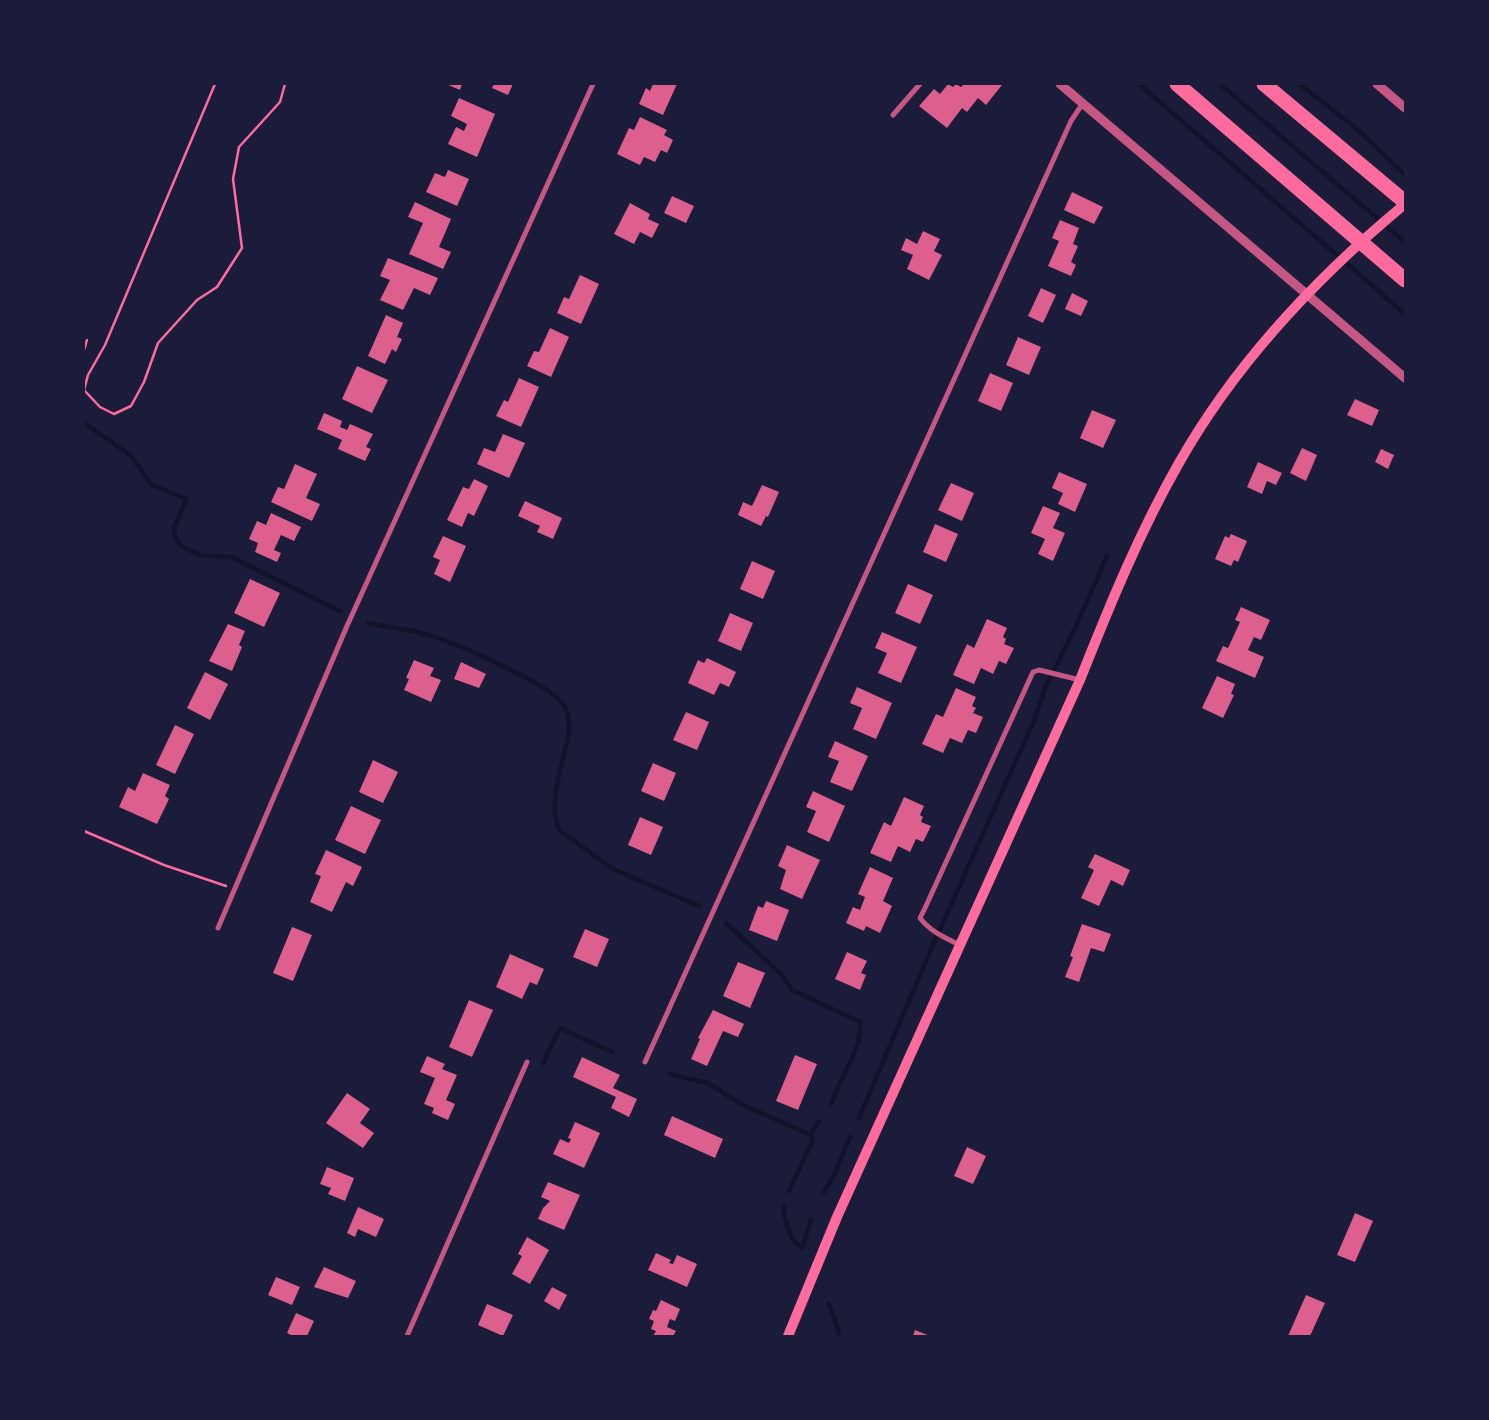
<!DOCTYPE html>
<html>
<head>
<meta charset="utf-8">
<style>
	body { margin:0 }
	#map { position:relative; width:1489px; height:1420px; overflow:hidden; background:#1b1b3a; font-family:"Noto Sans",sans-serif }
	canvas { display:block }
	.frame { position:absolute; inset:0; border:85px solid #1b1b3a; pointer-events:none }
</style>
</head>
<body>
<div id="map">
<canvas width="1489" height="1420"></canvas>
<div class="frame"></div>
</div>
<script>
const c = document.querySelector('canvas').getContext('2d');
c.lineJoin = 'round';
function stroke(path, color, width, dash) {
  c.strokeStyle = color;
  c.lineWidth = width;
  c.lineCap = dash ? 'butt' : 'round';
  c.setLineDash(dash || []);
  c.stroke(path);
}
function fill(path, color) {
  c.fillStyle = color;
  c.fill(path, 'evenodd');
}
const stream = new Path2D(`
	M1139 84 1405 314
	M1220 84 1405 242
	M1299 84 1356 128 1405 175
	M84 423 130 455 152 485 184 498 186 500 174 528 175 537 181 546 200 555 231 557 340 611
	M368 623C386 628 406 628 424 634 452 641 548 683 563 704 570 714 570 727 568 738 562 763 547 807 560 831L613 869 699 906
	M726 923 782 975 792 990 860 1022C863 1048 839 1080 831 1104
	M543 1063 560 1028 612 1052
	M669 1074 708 1083 743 1105 811 1135
	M859 1118 932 947 1033 723 1046 686 1077 624 1107 556
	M789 1191 812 1142V1131L819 1122
	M824 1192 833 1178 850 1137
	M784 1205C782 1216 791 1243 802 1248L811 1220
	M829 1304 840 1336`);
const building = new Path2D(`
	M446 84H462L460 90Z
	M494 84H513L508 95 492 88Z
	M653 84H677L663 115 639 104 646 88 650 91Z
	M948 84 953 87 956 84 961 87 964 84 1002 85 986 105 978 98 967 112 962 108 947 128 919 106 934 89 940 94Z
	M459 98 495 114 477 157 448 144 456 127 464 131 467 124 451 116Z
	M640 117 667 130 664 135 673 140 667 153 661 150 655 162 644 157 640 165 617 154 629 128 634 130Z
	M448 170 469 179 457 206 426 192 435 173 445 177Z
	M1072 192 1103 207 1094 224 1064 210Z
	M672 196 694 206 686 223 664 213Z
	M415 202 451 219 439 247 451 252 443 269 409 254 423 223 408 217Z
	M630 203 650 214 648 219 659 224 652 238 640 232 634 244 614 234Z
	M1060 220 1079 228 1073 244 1078 246 1071 262 1076 265 1071 276 1048 266 1059 241 1052 238Z
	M923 231 940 239 934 251 942 255 929 280 907 269 913 255 901 250 906 238 917 244Z
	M388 258 438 278 430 295 414 288 403 310 380 300 390 280 380 276Z
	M580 275 599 284 581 324 557 313 564 297 569 299Z
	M1041 288 1056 295 1043 323 1028 316Z
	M1072 293 1088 301 1081 316 1065 309Z
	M386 315 403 323 397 337 402 339 396 352 392 349 385 364 368 356Z
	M550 328 569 337 551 377 527 366 534 351 539 352Z
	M1018 337 1041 347 1029 375 1006 365Z
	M357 366 388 380 372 413 342 399Z
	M990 373 1013 383 1001 411 978 401Z
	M519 378 539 387 521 427 496 416 504 400 508 402Z
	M1355 399 1379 410 1372 426 1347 415Z
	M1092 410 1116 420 1103 448 1080 438Z
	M324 413 342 421 340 427 347 430 350 424 373 434 366 447 371 449 365 461 338 449 342 440 317 429Z
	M503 434 525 443 509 478 477 464 484 448 495 452Z
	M1302 448 1317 455 1306 481 1290 473Z
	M1381 449 1394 455 1388 469 1375 462Z
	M1258 462 1282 473 1276 485 1267 481 1262 494 1247 487Z
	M295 464 317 474 306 498 320 504 312 521 271 502 278 487 284 489Z
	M1059 472 1087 484 1075 512 1058 504 1063 493 1052 488Z
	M474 479 488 486 474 516 468 513 462 527 447 520 463 487 469 489Z
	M951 483 974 493 962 521 938 510Z
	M762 485 779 492 768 517 766 516 761 526 738 515 743 502 752 506Z
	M525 501 562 518 553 539 537 532 540 526 518 516Z
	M1043 506 1060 513 1053 528 1065 533 1053 561 1038 554 1045 539 1031 533Z
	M271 513 301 527 294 541 281 535 274 550 281 553 277 562 255 552 258 543 249 539 257 521 266 525Z
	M935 524 958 534 946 562 923 552Z
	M1231 534 1247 541 1238 562 1234 560 1231 566 1215 559 1225 536 1229 538Z
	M443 536 466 546 450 582 434 574 440 560 433 557Z
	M752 561 775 571 763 599 740 589Z
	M250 579 280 593 264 627 234 613Z
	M908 584 933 595 920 624 895 613Z
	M1241 607 1270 620 1261 640 1254 637 1248 650 1264 657 1255 678 1216 661 1223 646 1228 648 1240 622 1235 620Z
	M730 613 753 623 741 651 718 641Z
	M987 619 1007 628 1003 637 1006 639 1004 644 1014 648 1006 664 999 661 993 674 981 668 974 684 953 675 967 644 974 648Z
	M228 624 245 631 239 645 242 647 232 671 209 661Z
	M882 632 917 647 901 683 878 673 887 653 875 648Z
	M707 658 736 672 729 687 720 683 714 695 688 683 698 660 704 663Z
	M414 660 434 668 430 676 441 680 431 702 404 690 409 679 406 678Z
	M461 662 486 674 479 688 454 679Z
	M205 672 228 684 210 720 187 708Z
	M1217 676 1235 684 1231 694 1234 695 1223 718 1202 708Z
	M857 687 892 703 876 739 853 729 862 708 850 703Z
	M956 688 976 697 972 706 976 708 973 713 983 717 976 733 968 730 962 743 950 738 943 753 922 744 936 714 943 717Z
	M686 712 709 722 697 750 673 740Z
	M175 725 194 734 175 774 156 765Z
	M835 741 868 756 852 791 830 782 839 761 828 757Z
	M373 760 398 772 383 803 359 792Z
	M653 763 676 773 664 801 641 791Z
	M143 773 170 785 165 796 169 799 157 824 119 807 128 787 135 791Z
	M813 791 845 806 829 842 807 832 816 811 806 807Z
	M904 797 924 806 920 815 923 817 921 822 931 826 923 842 916 839 910 852 898 846 891 862 870 853 884 822 891 826Z
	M351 806 381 820 365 854 335 840Z
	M640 817 663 827 651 855 628 845Z
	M787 845 820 860 802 899 780 889 786 870 778 866Z
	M326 850 362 867 353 886 346 882 332 912 310 902 321 876 315 874Z
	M1095 854 1130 870 1123 886 1111 880 1099 906 1081 898 1094 870 1088 867Z
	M870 867 893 878 883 901 892 906 880 933 866 926 864 931 846 923 853 907 860 910 865 897 858 894Z
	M766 901 789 910 777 941 749 930 758 906 763 908Z
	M1082 924 1111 934 1104 952 1091 948 1079 982 1065 977 1073 957 1070 956Z
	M292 927 312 935 293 981 273 973Z
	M585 929 609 939 597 967 573 957Z
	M847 952 867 961 861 973 866 975 860 990 835 979Z
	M510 954 544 969 537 985 530 982 522 999 496 987Z
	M738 962 765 973 750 1008 723 996Z
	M469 1000 493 1010 472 1057 449 1047Z
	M713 1010 744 1024 738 1037 723 1031 707 1066 691 1059 700 1039 698 1038Z
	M795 1055 817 1064 798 1110 776 1101Z
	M427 1056 445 1064 442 1069 457 1075 446 1100 455 1104 448 1120 432 1113 434 1108 424 1104 435 1078 420 1072Z
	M582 1057 620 1075 613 1088 637 1099 629 1117 611 1108 616 1097 573 1077Z
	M347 1093 370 1109 360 1123 374 1133 363 1148 326 1123Z
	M672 1116 723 1139 715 1158 664 1135Z
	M575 1122 600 1133 584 1168 553 1154 560 1139 569 1143 571 1139 568 1138Z
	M967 1147 986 1156 973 1184 954 1176Z
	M327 1167 354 1178 345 1201 328 1194 331 1188 320 1184Z
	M548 1182 580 1195 564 1230 538 1219 543 1208 550 1201 541 1197Z
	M358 1207 384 1219 376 1237 358 1229 355 1237 347 1233Z
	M1355 1213 1373 1221 1355 1262 1337 1255Z
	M527 1237 549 1250 530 1284 512 1274 522 1256 518 1254Z
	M656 1253 671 1260 669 1263 673 1264 677 1255 697 1264 687 1287 648 1270Z
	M324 1267 356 1281 348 1298 314 1287Z
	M276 1277 300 1287 292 1305 268 1295Z
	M552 1287 567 1295 559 1310 544 1301Z
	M1306 1295 1325 1303 1310 1336H1288Z
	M661 1300 680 1309 675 1321 670 1319 667 1327 676 1331 673 1336H653L656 1331 651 1329 654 1321 649 1319 653 1310 656 1311Z
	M487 1304 513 1315 503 1336 478 1325Z
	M296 1313 314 1321 307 1336H293L287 1333Z
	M915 1330 930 1336H913Z`);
const path = new Path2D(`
	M215 84 105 345 88 375 84 390 100 407 114 414 131 406 144 382 158 343 197 300 217 287 242 248 233 179 239 147 280 102 285 84
	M84 350 87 340
	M84 831 164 865 226 886`);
const minor = new Path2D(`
	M893 115 920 84
	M218 928 347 626 593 84
	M960 945C945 938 931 932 920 918L925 908 1033 672 1039 670 1080 680
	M645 1062 1071 121 1083 103
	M407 1336 527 1062`);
const tertiary = new Path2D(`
	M1060 84 1405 378
	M1377 84 1405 108`);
const secondary = new Path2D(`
	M788 1336 837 1217 1080 680C1109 607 1140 531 1179 463 1236 362 1317 277 1405 204`);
const motorway = new Path2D(`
	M1177 84 1405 280
	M1264 84 1405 202`);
stroke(stream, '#12122b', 4.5);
fill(building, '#dd5f8e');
stroke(path, '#ff6b9d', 2.5);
stroke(minor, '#c65784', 5);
stroke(tertiary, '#c65784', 9);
stroke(secondary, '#ff6b9d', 10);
stroke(motorway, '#ff6b9d', 15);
</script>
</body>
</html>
